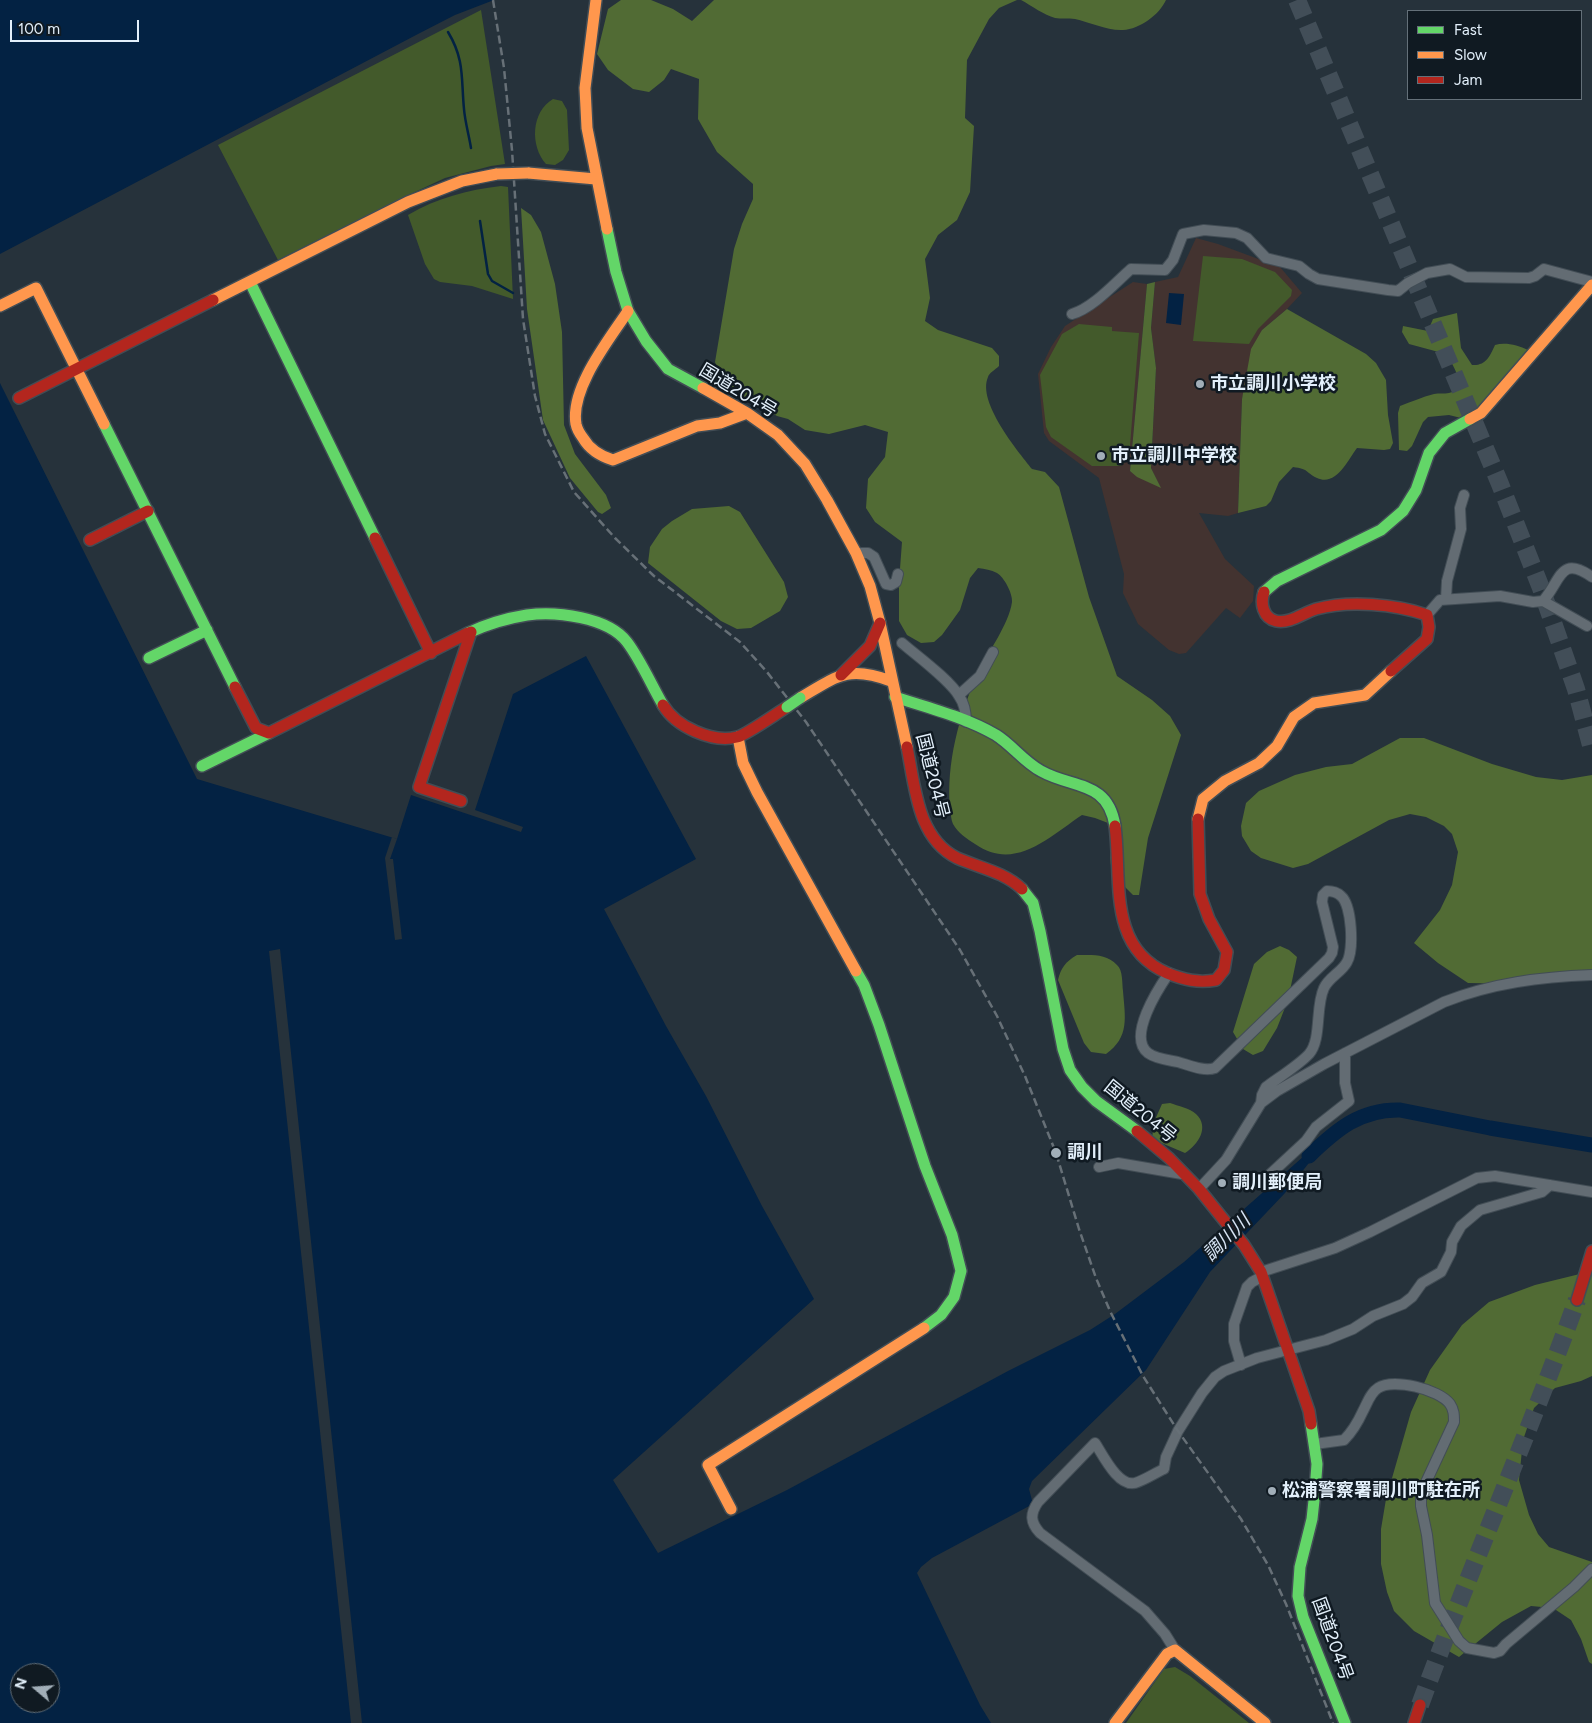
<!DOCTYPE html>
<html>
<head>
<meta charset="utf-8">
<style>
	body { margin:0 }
	#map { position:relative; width:1592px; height:1723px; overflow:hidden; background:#26323b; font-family:Figtree,sans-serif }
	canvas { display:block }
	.legend { position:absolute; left:1407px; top:10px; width:175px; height:90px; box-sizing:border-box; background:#101a22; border:1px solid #647079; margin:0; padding:6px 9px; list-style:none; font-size:15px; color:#e3f0fb }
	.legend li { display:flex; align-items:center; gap:10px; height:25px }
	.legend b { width:25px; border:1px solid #647079 }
	.north { position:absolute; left:10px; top:1663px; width:50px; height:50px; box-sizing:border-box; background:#101a22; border:1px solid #647079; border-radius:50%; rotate:288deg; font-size:14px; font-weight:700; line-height:20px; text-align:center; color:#e3f0fb }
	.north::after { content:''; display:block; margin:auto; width:18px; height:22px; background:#a1aeb8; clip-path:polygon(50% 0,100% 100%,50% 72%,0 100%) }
	.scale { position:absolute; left:10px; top:20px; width:129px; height:22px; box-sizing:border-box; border:2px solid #e3f0fb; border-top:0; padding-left:6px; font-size:15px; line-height:18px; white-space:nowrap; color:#e3f0fb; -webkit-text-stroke:4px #101a22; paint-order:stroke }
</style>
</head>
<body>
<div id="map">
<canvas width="1592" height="1723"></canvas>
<ul class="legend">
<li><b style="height:6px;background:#63d668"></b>Fast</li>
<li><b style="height:6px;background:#ff974d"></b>Slow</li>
<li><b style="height:6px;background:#b3261e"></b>Jam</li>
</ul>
<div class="north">N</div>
<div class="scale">100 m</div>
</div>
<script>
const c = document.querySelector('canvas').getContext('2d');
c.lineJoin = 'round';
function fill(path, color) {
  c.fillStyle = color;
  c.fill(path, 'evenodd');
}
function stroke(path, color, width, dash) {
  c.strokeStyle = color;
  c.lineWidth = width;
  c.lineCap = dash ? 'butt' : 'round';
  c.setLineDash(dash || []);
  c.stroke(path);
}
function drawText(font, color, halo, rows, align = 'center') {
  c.font = font + ' Figtree,"Noto Sans JP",sans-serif';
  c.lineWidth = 5;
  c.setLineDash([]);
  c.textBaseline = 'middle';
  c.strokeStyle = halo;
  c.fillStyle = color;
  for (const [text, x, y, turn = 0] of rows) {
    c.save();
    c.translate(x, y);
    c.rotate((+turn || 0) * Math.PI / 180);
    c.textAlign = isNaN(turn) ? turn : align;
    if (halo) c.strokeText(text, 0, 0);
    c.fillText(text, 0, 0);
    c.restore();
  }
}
const education = new Path2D(`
	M1196 238 1218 244 1280 267 1302 293 1287 309 1262 330 1242 399 1238 513 1228 516 1199 513 1225 559 1254 586 1253 601 1240 618 1226 608 1186 653 1179 654 1169 650 1138 624 1123 593 1124 574 1099 478 1049 441 1044 433 1038 374 1051 347 1065 326 1133 282 1147 284 1130 471 1160 487 1151 468 1156 368 1151 328 1155 282 1178 277Z`);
const green = new Path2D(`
	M481 10 505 164 491 166 445 178 402 198 278 260 218 145Z
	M553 99 562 101 567 110 569 150 563 160 555 165 546 164C530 146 531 112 553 99Z
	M501 186 508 187 513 299 472 286 440 282 434 279 425 264 408 215C437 198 467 190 501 186Z
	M1203 256 1242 259 1275 272 1292 290 1291 296 1258 329 1249 344 1193 341Z
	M1079 324 1112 327V331L1139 333 1129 458 1121 466H1092L1051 437 1046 427 1040 375 1062 334Z
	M1175 1667 1190 1676 1249 1723H1126L1164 1669Z`);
const forest = new Path2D(`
	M621 0H651L673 9 692 21 714 0H1017L999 8 989 19 967 60 965 118 974 126 970 192 957 220 938 235 925 259 930 298 925 321 938 330 992 348 999 356V366C995 370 989 373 988 377 977 402 1017 450 1032 469L1045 472 1059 487 1089 597 1117 676 1152 700 1170 716 1181 735 1148 838 1139 895H1133L1112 874 1110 857 1113 838 1108 823 1095 818 1082 815C1049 837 1015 872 975 844 967 839 958 833 953 824 951 820 951 814 950 809 946 764 959 715 978 673 988 652 1009 624 1012 602 1013 594 1004 577 997 573 991 570 985 569 978 568L970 578 960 610 942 635 934 642 921 643 907 635 899 621V582L902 542 875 522 866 508 868 479 885 457 888 432 865 425 829 434 805 430 788 419 777 416 734 391 722 379 715 362 734 249 742 224 753 199V184L717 152 698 119 699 79 671 69 664 80 649 92 633 89 608 70 597 54 608 9Z
	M1021 0H1166C1159 15 1140 29 1123 30 1108 31 1089 22 1075 19 1068 18 1061 19 1055 18 1044 15 1032 6 1021 0Z
	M521 208 531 215 541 232 555 284 562 332 564 425 575 454 606 495 611 508 602 514 598 512 570 478 543 420 527 309Z
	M1155 282 1151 328 1156 368 1151 468 1161 488 1137 477 1130 471 1147 284Z
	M1287 309 1366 354 1376 363 1386 380 1388 415 1393 443 1390 449 1384 450 1357 448C1348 460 1336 487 1317 478 1305 472 1309 469 1293 467L1279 482 1271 501 1266 506 1238 513 1242 399 1251 349 1262 330Z
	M1457 313 1461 348 1472 365C1486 366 1490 356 1495 345 1505 342 1518 345 1528 350L1496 398 1461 418 1449 415 1428 417 1423 422 1412 446 1407 451 1399 450 1398 413 1400 406C1411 402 1422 397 1434 394 1439 393 1444 394 1449 393 1469 389 1452 363 1446 354L1409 344 1402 332 1403 326 1428 331 1433 319Z
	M729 506 740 512 784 582 788 597 780 611 751 628 737 629 721 621 648 563 650 547 662 529 672 521 692 509Z
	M1400 738H1424L1492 764 1536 777 1562 780 1592 775V976L1523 984 1468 983 1438 963 1414 943 1440 910 1452 885 1458 852 1452 834 1444 826 1426 817 1410 814 1389 820 1308 864 1293 868 1261 858 1251 851 1242 836 1241 826 1246 803 1259 791 1295 775 1326 767 1352 764Z
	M1280 946 1289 950 1297 957 1288 1000 1277 1028 1263 1051 1253 1055 1243 1049 1233 1032 1254 964 1267 952Z
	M1077 955C1091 955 1106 953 1117 965 1123 970 1122 983 1123 991 1125 1017 1130 1037 1106 1054L1091 1052 1084 1043 1058 980C1061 968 1065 962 1077 955Z
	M1170 1103C1178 1106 1190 1108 1196 1114 1210 1127 1198 1145 1185 1153L1152 1139 1154 1122 1162 1104Z
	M1592 1271V1376L1581 1381 1555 1388 1534 1408 1523 1440 1519 1480 1529 1515 1538 1534 1549 1547 1592 1562V1664L1589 1662 1581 1639 1571 1620 1553 1608 1531 1606 1502 1622 1459 1657 1414 1631 1394 1611 1387 1592 1381 1564V1529L1386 1499 1411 1412 1430 1370 1462 1325 1489 1302 1535 1285Z`);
const water = new Path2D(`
	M0 0H494L455 15 418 34 0 254Z
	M1169 293 1184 294 1181 325 1166 323Z
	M0 383 197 779 397 839 411 795 521 832 523 827 475 810 513 694 586 656 696 859 604 909 666 1026 706 1096 762 1206 814 1299 613 1480 658 1553 787 1490 1008 1371 1090 1330 1115 1314 1184 1262 1321 1141 1324 1144 1285 1193 1210 1272 1146 1370 1032 1481 1029 1489 1033 1504 932 1558 921 1567 917 1573 980 1705 991 1723H0ZM20 1673H50V1703H20Z`);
const pier = new Path2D(`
	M392 837 397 839 390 859H393L402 939 395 940 385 858Z
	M280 949 362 1723H351L269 951Z`);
const stream = new Path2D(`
	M448 32C465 60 461 79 464 109 465 122 469 135 471 148
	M480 221 488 274 492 281 513 293`);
const river = new Path2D(`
	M1309 1156C1336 1130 1360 1109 1400 1110L1490 1128 1592 1145`);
const highwayTunnel = new Path2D(`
	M1297 0 1500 484 1541 588 1576 689 1592 749
	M1420 1705C1470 1569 1528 1436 1577 1300`);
const street = new Path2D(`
	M1072 314C1093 308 1115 283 1131 269L1165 270 1173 260 1183 234 1204 230 1236 233 1247 238 1266 258 1299 266 1309 274 1318 279 1388 290 1398 291 1408 283 1427 273 1450 269 1466 277 1529 278 1535 276 1544 269 1592 282
	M856 553H868L874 557 886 584 891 585 896 582 898 574
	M1446 599 1447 581 1461 529 1460 508 1464 495
	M1543 601 1587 626
	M1427 615 1440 600 1500 596 1533 602 1543 601C1561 581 1560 554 1592 577
	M902 643C917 656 950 680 959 696 964 703 966 713 966 722
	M959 695 980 676 993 652
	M1169 973C1158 989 1127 1037 1148 1053 1156 1059 1169 1060 1178 1062 1189 1065 1204 1072 1215 1068L1329 958 1332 953 1333 947 1322 902 1323 895 1327 891C1332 891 1337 892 1341 896 1352 905 1354 950 1347 962 1342 972 1329 977 1324 988 1315 1007 1322 1039 1309 1054 1299 1065 1278 1078 1266 1087L1262 1095 1261 1103
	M1099 1167 1118 1163 1182 1174
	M1265 1179 1306 1141 1316 1127 1349 1101 1345 1083V1053
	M1199 1189 1226 1160 1261 1103 1277 1091 1324 1064 1444 1002C1492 983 1541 977 1592 975
	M1261 1272 1335 1248 1370 1232 1477 1178 1495 1176 1592 1192
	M1241 1365 1234 1341V1324L1247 1287 1252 1282 1263 1276
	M1315 1444 1344 1440C1352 1432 1358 1422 1363 1411 1367 1404 1370 1393 1378 1388 1393 1378 1439 1389 1450 1404 1454 1410 1454 1415 1454 1422L1421 1493V1506L1427 1535 1435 1603 1459 1641 1467 1648 1494 1653 1500 1651 1506 1644 1574 1587 1592 1569
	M1175 1650 1165 1634 1145 1611 1040 1533C1030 1522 1030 1514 1038 1502L1095 1443C1103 1455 1118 1487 1135 1483 1145 1480 1155 1473 1164 1469L1166 1457 1178 1431 1202 1393 1215 1377 1224 1371 1257 1358 1326 1340 1353 1329 1373 1316 1403 1304 1412 1297 1422 1283 1441 1272 1451 1252 1452 1242 1461 1226 1480 1210 1542 1192 1550 1185`);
const fast = new Path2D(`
	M607 229 616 272 628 311 646 341 668 369 703 388
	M250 282 375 538
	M104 424 235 687
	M1264 592 1277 581 1381 530 1403 511 1416 490 1429 453 1445 433 1470 419
	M468 633C485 625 508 618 527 615 556 611 608 617 627 642 640 659 652 686 663 705
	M149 658 207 630
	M895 697C929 708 965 717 996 735 1012 745 1024 762 1041 771 1073 789 1108 780 1115 826
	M202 766 269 733
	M1022 889 1033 903 1040 931 1063 1049 1070 1070 1082 1087 1096 1101 1137 1131
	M856 971 864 985 879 1025 925 1166 952 1235 961 1271 954 1297 941 1315 924 1328
	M1311 1424 1317 1464 1315 1491 1312 1519 1300 1567 1298 1596 1303 1617 1345 1723`);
const slow = new Path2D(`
	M596 0 585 88 587 128 607 229
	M528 173 596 179
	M213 300 408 202 462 181 497 174
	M0 306 36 288 104 424
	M628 311C609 340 570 388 576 424 577 429 580 434 583 438 590 450 600 456 613 460L697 426 720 423 747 413
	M703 388 747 413 778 435 805 464 827 500 856 553 870 586 880 623 907 747
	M1470 419 1481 413 1592 285
	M800 698C837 676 848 665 891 681
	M738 737 743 763 757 792 856 971
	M1198 819 1203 799 1225 781 1259 763 1277 746 1294 717 1314 703 1365 695 1391 671
	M731 1509 708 1465 924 1328
	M1115 1723 1167 1654 1175 1650 1265 1723`);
const jam = new Path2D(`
	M19 398 213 300
	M375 538 431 653
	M90 540 148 511
	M1264 592C1260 603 1263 618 1276 621 1290 624 1303 613 1316 609 1349 600 1395 604 1427 615L1429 627 1427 639 1391 671
	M841 675 870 646 880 623
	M235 687 256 728 269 733 468 633
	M663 705C676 727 712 743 737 737 746 735 777 713 787 707
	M907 747C915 786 917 838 957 858 980 868 1004 872 1022 889
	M461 801 419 787 471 632
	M1115 826C1122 879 1107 947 1167 973 1184 980 1198 983 1216 980L1224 970 1227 952 1209 919 1200 894 1198 819
	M1137 1131 1169 1158 1199 1189 1244 1245 1261 1272 1309 1411 1311 1424
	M1577 1300 1592 1251
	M1414 1723 1420 1705`);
const rail = new Path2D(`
	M493 0 504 68 512 150 523 319 535 396 545 434 574 492 615 538 654 576 740 642 767 672 806 722 960 950 997 1016 1025 1076 1056 1153 1079 1229 1096 1278 1110 1311 1143 1376 1178 1431 1241 1519 1268 1565 1286 1604 1333 1723`);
const fastBridge = new Path2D(`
	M787 707 800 698`);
const slowBridge = new Path2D(`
	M497 174 528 173`);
const markers = [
	[1200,384,5,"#a1aeb8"],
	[1101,456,5,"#a1aeb8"],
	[1056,1153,6,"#a1aeb8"],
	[1222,1183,5,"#a1aeb8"],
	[1272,1491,5,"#a1aeb8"]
];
const poiNames = [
	["市立調川小学校",1210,384],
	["市立調川中学校",1111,456],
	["調川",1067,1153],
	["調川郵便局",1232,1183],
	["松浦警察署調川町駐在所",1282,1491]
];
const streetNames = [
	["国道204号",738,391,31],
	["国道204号",932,776,76],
	["国道204号",1140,1112,39],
	["国道204号",1332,1639,70]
];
const waterNames = [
	["調川川",1227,1238,-45]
];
fill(education, '#433330');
fill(green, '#435a2b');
fill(forest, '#516b34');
fill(water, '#032243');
fill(pier, '#26323b');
stroke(stream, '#032243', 2.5);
stroke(river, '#032243', 15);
stroke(highwayTunnel, '#424e58', 18, [18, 9]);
stroke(street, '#424d55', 12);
stroke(fast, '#424d55', 14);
stroke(slow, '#424d55', 14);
stroke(jam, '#424d55', 14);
stroke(street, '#636c73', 10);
stroke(fast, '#63d668', 11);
stroke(slow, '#ff974d', 11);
stroke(jam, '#b3261e', 11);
stroke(rail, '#677077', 2.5, [8, 4]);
stroke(fastBridge, '#424d55', 14, []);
stroke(slowBridge, '#424d55', 14, []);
stroke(fastBridge, '#63d668', 11);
stroke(slowBridge, '#ff974d', 11);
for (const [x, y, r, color] of markers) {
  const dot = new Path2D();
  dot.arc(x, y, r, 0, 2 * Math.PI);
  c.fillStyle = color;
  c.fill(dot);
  stroke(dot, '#101a22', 2);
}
drawText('bold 18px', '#e3f0fb', '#101a22', poiNames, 'left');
drawText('18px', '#e3f0fb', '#101a22', streetNames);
drawText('italic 19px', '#d7e4f4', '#101a22', waterNames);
</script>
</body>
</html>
